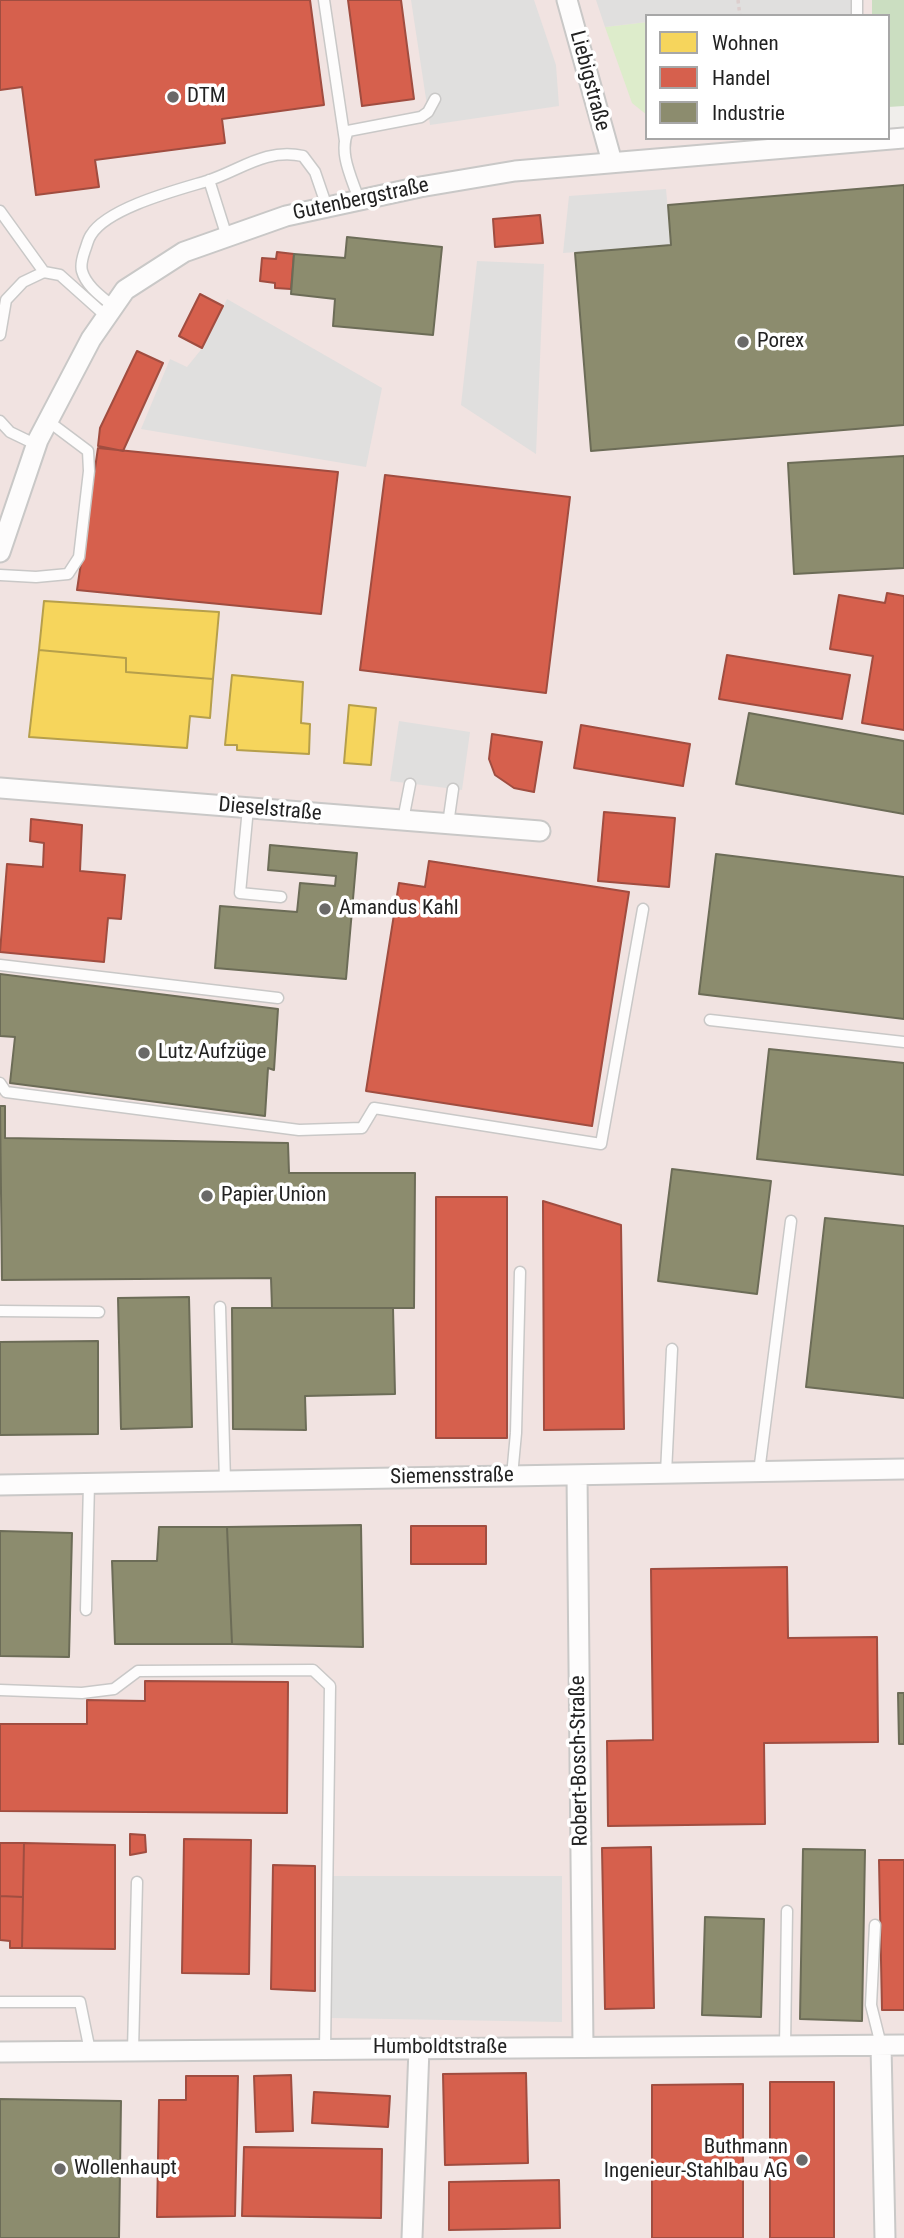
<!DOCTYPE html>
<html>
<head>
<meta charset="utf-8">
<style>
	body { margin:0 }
	#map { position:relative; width:904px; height:2238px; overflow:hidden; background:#f0eeeb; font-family:"Roboto Condensed",sans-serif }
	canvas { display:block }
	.legend { position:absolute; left:645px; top:14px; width:245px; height:126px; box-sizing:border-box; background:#fff; border:2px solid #a7a7a7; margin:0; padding:9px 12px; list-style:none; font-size:21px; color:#222 }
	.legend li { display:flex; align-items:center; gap:14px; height:35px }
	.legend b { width:35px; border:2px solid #a7a7a7 }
</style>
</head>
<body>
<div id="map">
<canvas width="904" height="2238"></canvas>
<ul class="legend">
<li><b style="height:19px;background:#f6d55c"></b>Wohnen</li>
<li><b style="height:19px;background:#d6604d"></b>Handel</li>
<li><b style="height:19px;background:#8c8c6e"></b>Industrie</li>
</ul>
</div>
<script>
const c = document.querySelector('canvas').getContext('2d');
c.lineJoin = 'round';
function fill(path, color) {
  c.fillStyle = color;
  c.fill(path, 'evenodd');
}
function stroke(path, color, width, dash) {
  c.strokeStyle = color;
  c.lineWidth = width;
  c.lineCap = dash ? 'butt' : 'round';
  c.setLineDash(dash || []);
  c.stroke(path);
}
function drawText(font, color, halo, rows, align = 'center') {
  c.font = font + ' "Roboto Condensed",sans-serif';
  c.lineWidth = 7;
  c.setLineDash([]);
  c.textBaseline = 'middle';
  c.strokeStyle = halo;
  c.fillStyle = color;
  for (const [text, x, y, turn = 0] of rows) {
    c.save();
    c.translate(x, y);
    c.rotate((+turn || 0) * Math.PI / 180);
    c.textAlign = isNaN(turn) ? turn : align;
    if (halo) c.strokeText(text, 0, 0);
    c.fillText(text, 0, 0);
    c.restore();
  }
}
const commercial = new Path2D(`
	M0 0H872V16H647V138H904V2238H0Z`);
const grass = new Path2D(`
	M647 22V115L632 103 605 27Z`);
const forest = new Path2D(`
	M872 0H904V106L888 107V16H872Z`);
const parking = new Path2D(`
	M411 0H534L556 65 559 106 430 125Z
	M596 0H863V16H647V22L605 27Z
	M666 189 671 245 563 253 569 196Z
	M477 261 544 264 536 454 461 405Z
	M227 299 382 388 366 467 141 429 170 359 187 367 204 346Z
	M399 721 470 732 462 790 390 781Z
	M331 1876H562V2022L331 2018Z`);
const homes = new Path2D(`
	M44 601 219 612 213 679 126 672V658L39 650Z
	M39 650 126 658V672L213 679 210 718 190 716 187 748 29 737Z
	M232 675 303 682 301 723 310 724 309 754 237 750V745H225Z
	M349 705 376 708 371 765 344 763Z`);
const shops = new Path2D(`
	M0 0H310L324 105 222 119 225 143 95 160 99 187 36 195 22 87 0 90Z
	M348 0H401L414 99 362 106Z
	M540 215 543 243 495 247 493 219Z
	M277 252 294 254 291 289 275 288V283L260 281 262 258 276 259Z
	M200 294 223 306 202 348 179 336Z
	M137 351 163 363 123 451 98 446 100 428Z
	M98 448 338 472 321 614 77 590Z
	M385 475 570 497 546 693 360 670Z
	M887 593 904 596V730L862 723 873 656 830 649 839 595 885 603Z
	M727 655 850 675 842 719 719 699Z
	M581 725 690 744 683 786 574 768Z
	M492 734 542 742 534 792 514 788 495 775 489 759Z
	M604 812 675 818 669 887 598 881Z
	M31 819 82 825 80 871 125 875 121 919 108 918 104 962 0 952 7 864 43 867 44 843 30 841Z
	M429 861 629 892 592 1126 366 1091 399 883 425 887Z
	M436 1197H507V1438H436Z
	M543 1201 621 1225 624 1429 544 1430Z
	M411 1526H486V1564H411Z
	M787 1567 788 1638 877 1637 878 1742 764 1743 765 1824 608 1826 607 1741 653 1740 651 1569Z
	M145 1681 288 1682 287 1813 0 1811V1724H87V1700L145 1701Z
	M130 1834 145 1835 146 1852 130 1855Z
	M184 1839 251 1840 249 1974 182 1973Z
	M0 1843H24L23 1897 0 1896Z
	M24 1843 115 1845V1949L22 1948Z
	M651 1847 654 2008 605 2009 602 1848Z
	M879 1860H904V2010H882Z
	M273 1865 315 1866V1991L271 1989Z
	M0 1896 23 1897 22 1948H10V1941L0 1940Z
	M526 2073 528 2163 445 2165 443 2074Z
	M291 2075 293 2131 256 2132 254 2076Z
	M186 2076H238L235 2216 157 2217 159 2100H186Z
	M770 2082H834V2238H770Z
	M743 2084V2238H652V2085Z
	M314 2092 390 2096 388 2127 312 2123Z
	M244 2147 382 2149 381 2218 242 2216Z
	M559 2180 560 2228 449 2230V2182Z`);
const industry = new Path2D(`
	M904 185V425L591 451 575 253 671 245 668 205Z
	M347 237 442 247 433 335 333 326 335 299 291 294 294 254 345 258Z
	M904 456V568L794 574 788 463Z
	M749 713 904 741V814L736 784Z
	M270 845 357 853 346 979 215 968 220 906 297 912 300 883 335 886 336 876 268 870Z
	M716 854 904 877V1019L699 994Z
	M0 974 278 1009 274 1070 268 1068 265 1116 10 1083 15 1037 0 1036Z
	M769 1049 904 1063V1175L757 1159Z
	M0 1106H5V1138L288 1143 289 1173H415L414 1308H272L271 1278 2 1280Z
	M672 1169 771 1181 757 1294 658 1281Z
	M825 1218 904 1226V1398L806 1387Z
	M189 1297 192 1427 121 1429 118 1298Z
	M232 1308H393L395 1394 305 1396 306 1430 233 1429Z
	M98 1341V1434L0 1435V1342Z
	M361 1525 363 1647 232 1644 227 1527Z
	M159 1527H227L232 1644H115L112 1561H157Z
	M0 1531 72 1533 69 1657 0 1656Z
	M898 1693H904V1744H899Z
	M803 1849 865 1850 862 2021 800 2019Z
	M705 1917 764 1919 761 2017 702 2015Z
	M0 2099 121 2101 119 2238H0Z`);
const path = new Path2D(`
	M738 0 740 16`);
const service = new Path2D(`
	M324 0 345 141
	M857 0V16
	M209 180 227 237
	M359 200C352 178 338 153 348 131L421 117 428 112 435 99
	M0 211 44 272
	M114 307C102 297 86 286 82 271 80 264 83 256 85 250 87 245 88 239 91 235 107 208 177 190 207 181 241 170 265 148 303 156L315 172 327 207
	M0 335 6 300 23 282 44 272 60 275 107 317
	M0 421 10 432 37 445
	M0 575 36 577 68 574 79 557 89 471 88 451 48 421
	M248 808 240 893 281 897
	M403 820 410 784
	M448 824 453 789
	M0 965 278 998
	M710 1020 904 1042
	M0 1083 6 1092 299 1130 362 1128 374 1108 601 1144 643 909
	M220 1307 225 1481
	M0 1311 99 1312
	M759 1472 791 1221
	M666 1473 672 1349
	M512 1476 516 1433 520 1272
	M86 1610 89 1483
	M0 1690 82 1693 114 1689 138 1671 313 1670 330 1686 325 2049
	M875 1925 871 2005 881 2045
	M0 2002H80L90 2051
	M785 2046 787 1911
	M133 2051 137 1882`);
const minor = new Path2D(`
	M567 0 612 162
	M0 552 38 440 91 339 125 290 184 252 286 216 420 187 515 171 904 138
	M0 788 540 831
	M577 1475 583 2047
	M0 1485 904 1469
	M881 2045 885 2238
	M0 2052 904 2045
	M412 2238 419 2048`);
const markers = [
	[173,97,7,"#6a6968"],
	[743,342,7,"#6a6968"],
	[325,909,7,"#6a6968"],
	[144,1053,7,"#6a6968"],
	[207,1196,7,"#6a6968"],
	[802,2160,7,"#6a6968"],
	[60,2169,7,"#6a6968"]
];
const streetNames = [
	["Liebigstraße",589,81,75],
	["Gutenbergstraße",361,200,-12],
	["Dieselstraße",270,810,5],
	["Siemensstraße",452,1477,-1],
	["Robert-Bosch-Straße",580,1761,-91],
	["Humboldtstraße",440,2048]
];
const poiNames = [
	["DTM",187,97],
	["Porex",757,342],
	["Amandus Kahl",339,909],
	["Lutz Aufzüge",158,1053],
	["Papier Union",221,1196],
	["Buthmann",788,2148,"right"],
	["Ingenieur-Stahlbau AG",788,2172,"right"],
	["Wollenhaupt",74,2169]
];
fill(commercial, '#f1e3e1');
fill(grass, '#ddeccb');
fill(forest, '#cbdec1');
fill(parking, '#e0dfde');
fill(homes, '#f6d55c');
stroke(homes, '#b69f4b', 2);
fill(shops, '#d6604d');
stroke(shops, '#a04d40', 2);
fill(industry, '#8c8c6e');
stroke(industry, '#6c6c57', 2);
stroke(service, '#c9c8c7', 13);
stroke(minor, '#c9c8c7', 23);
stroke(path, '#dccecd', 3.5, [3.5, 3.5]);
stroke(service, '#fdfcfc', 10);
stroke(minor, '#fdfcfc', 19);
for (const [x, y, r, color] of markers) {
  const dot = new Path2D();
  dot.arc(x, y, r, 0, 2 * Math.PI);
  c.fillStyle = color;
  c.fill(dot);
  stroke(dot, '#fff', 2.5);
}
drawText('21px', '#222', '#fff', streetNames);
drawText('21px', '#222', '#fff', poiNames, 'left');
</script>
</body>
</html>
